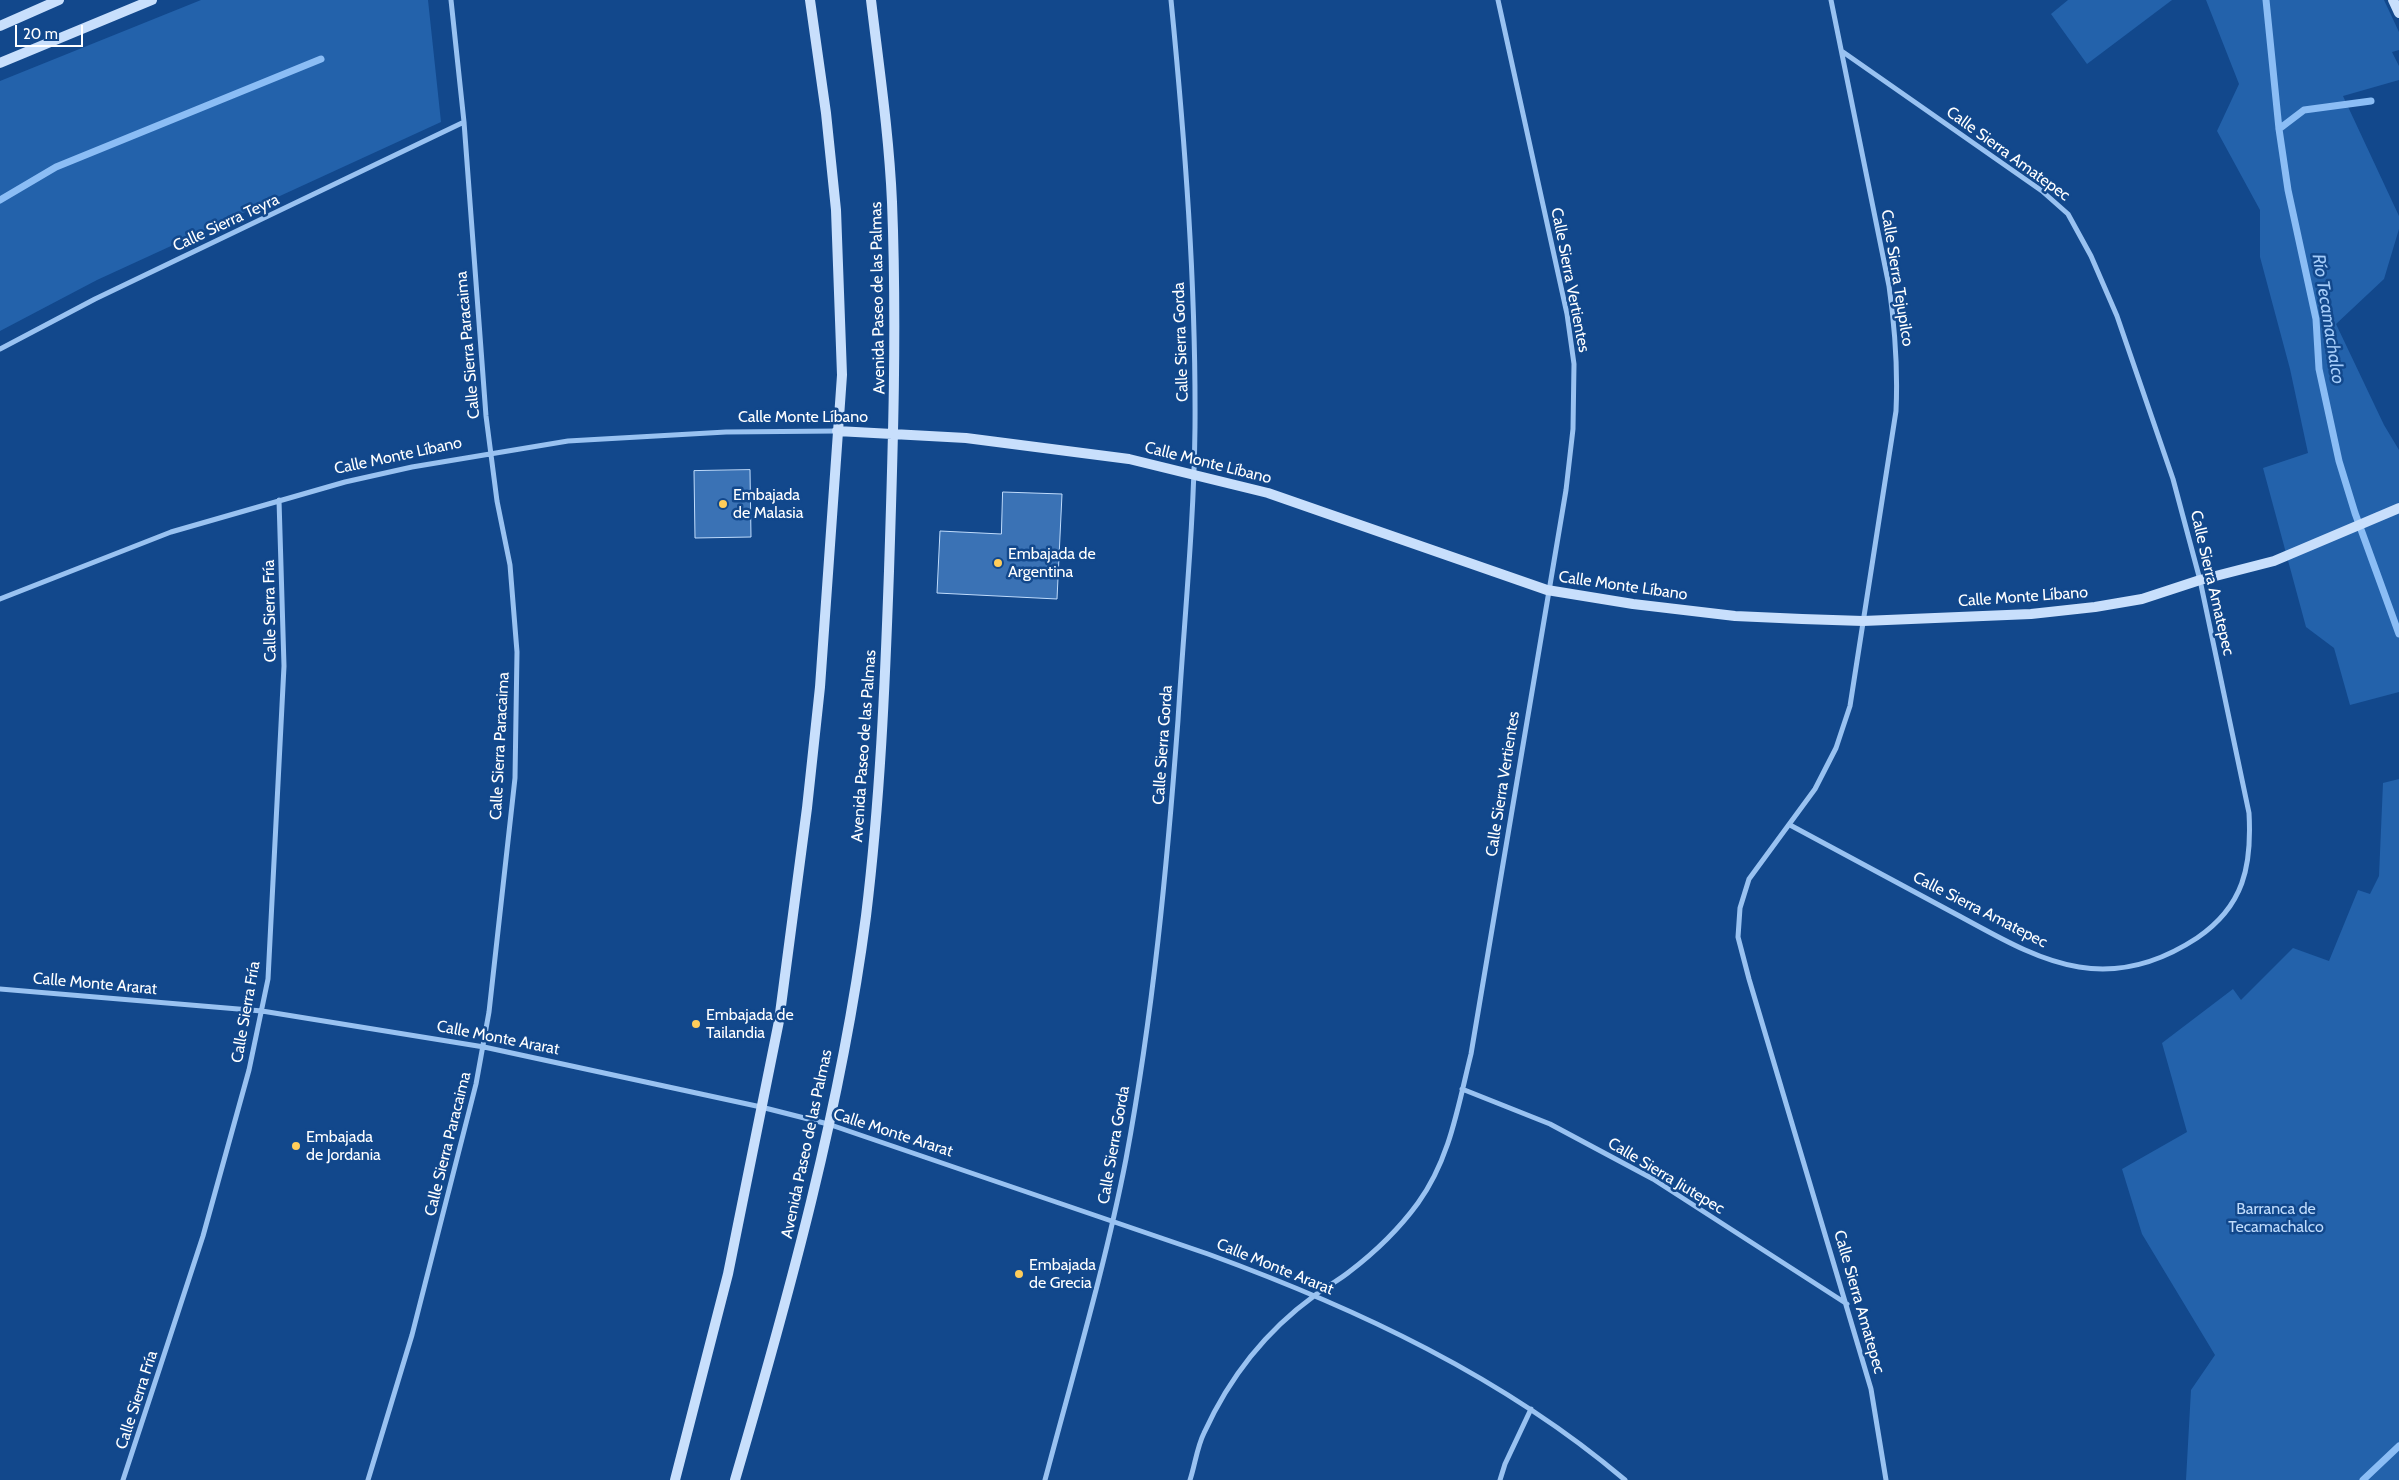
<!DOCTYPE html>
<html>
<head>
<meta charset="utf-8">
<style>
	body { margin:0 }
	#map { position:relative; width:2399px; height:1480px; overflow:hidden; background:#12488c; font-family:Cabin,sans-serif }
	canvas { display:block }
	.scale { position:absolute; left:15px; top:25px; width:68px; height:22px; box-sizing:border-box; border:2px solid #fff; border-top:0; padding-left:6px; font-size:15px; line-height:18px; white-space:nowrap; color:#fff; -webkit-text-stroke:4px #12488c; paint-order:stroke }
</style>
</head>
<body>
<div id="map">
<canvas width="2399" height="1480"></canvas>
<div class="scale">20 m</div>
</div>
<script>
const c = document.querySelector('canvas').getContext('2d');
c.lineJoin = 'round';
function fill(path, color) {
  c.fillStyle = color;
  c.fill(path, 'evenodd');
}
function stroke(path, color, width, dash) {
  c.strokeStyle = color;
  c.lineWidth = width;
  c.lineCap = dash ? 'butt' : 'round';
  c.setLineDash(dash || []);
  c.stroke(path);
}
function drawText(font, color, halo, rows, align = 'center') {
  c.font = font + ' Cabin,sans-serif';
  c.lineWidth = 5;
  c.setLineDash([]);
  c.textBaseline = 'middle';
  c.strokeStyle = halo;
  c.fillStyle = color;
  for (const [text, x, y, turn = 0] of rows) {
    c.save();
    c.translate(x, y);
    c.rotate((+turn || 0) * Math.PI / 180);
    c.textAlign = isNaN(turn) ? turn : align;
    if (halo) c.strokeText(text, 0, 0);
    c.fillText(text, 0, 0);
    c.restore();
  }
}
const green = new Path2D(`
	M201 0H428L441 122 97 280 0 331V81Z
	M2068 0H2172L2087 64 2051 14Z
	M2206 0H2384L2399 32V50L2392 52 2399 66V80L2343 96 2399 216V229L2384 279 2336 324 2384 425 2399 450V692L2350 705 2334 648 2306 627 2263 468 2308 453 2290 369 2260 257V210L2217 131 2239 84Z
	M2399 779V1480H2186L2191 1390 2215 1355 2142 1234 2122 1169 2187 1132 2162 1043 2233 989 2241 1000 2293 948 2329 961 2358 890 2370 894 2379 876 2383 783Z`);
const stream = new Path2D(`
	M2266 0 2279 129 2288 190 2316 319 2319 369 2339 461 2355 513 2399 634
	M2279 129 2304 110 2371 101
	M0 200 56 167 321 59
	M2363 1480 2399 1446`);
const building = new Path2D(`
	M750 470 751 537 695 538 694 471Z
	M1003 492 1062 494 1057 599 937 593 940 531 1001 534Z`);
const street = new Path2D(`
	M1831 0 1889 286C1895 328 1898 368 1896 411L1850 706 1836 748 1815 789 1749 879 1740 908 1738 937 1749 979 1871 1389 1886 1480
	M0 349 95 299 464 122
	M0 599 171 532 345 482 412 467 568 441 726 432 837 431
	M1790 825C1843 854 1897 882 1950 911 1990 932 2034 960 2079 967 2121 974 2162 961 2197 938 2244 906 2252 866 2249 813L2200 580 2173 479 2117 316 2091 256 2068 214 2042 191 1843 52
	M0 989 262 1011 484 1047 761 1107 828 1124 1208 1254C1356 1308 1504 1377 1625 1480
	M1462 1089 1550 1124 1653 1179 1847 1304
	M123 1480 203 1236 249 1070 268 979 284 666 279 500
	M368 1480 412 1335 476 1084 489 1012 515 778 517 652 510 565 497 501 486 416 464 122 451 0
	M1045 1480C1073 1374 1105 1267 1126 1159 1153 1014 1167 867 1178 720 1184 622 1194 525 1195 427 1196 285 1185 142 1171 0
	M1190 1480C1195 1465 1197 1447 1204 1433 1229 1378 1266 1331 1314 1296 1325 1287 1338 1281 1349 1272 1374 1253 1399 1229 1418 1203 1450 1159 1458 1106 1471 1054L1566 490 1573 429 1574 364 1567 314 1498 0
	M1500 1480 1505 1464 1531 1409`);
const secondary = new Path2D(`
	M2393 0 2399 13
	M0 26 59 0
	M0 63 152 0
	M837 431 966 438 1129 459 1268 493 1547 590 1633 604 1735 616 1802 619 1863 621 2031 614 2095 607 2142 599 2200 580 2274 561 2399 508
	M675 1480 728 1274 779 1021 807 808 820 687 842 375 836 210 826 113 810 0
	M735 1480C789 1295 841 1107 866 916 880 801 885 686 889 571 893 448 897 325 892 202 889 134 879 67 871 0`);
const markers = [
	[723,504,5,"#ffcd5a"],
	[998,563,5,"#ffcd5a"],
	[696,1024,5,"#ffcd5a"],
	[296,1146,5,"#ffcd5a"],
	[1019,1274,5,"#ffcd5a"]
];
const streetNames = [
	["Calle Sierra Amatepec",2008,154,36],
	["Calle Sierra Teyra",226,223,-25],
	["Calle Sierra Tejupilco",1897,278,81],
	["Calle Sierra Vertientes",1570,280,79],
	["Avenida Paseo de las Palmas",878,298,-91],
	["Calle Sierra Gorda",1181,342,-92],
	["Calle Sierra Paracaima",468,345,-95],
	["Calle Monte Líbano",803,417],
	["Calle Monte Líbano",398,456,-12],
	["Calle Monte Líbano",1208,463,14],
	["Calle Sierra Amatepec",2212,583,77],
	["Calle Monte Líbano",1623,586,8],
	["Calle Monte Líbano",2023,597,-4],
	["Calle Sierra Fría",270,611,-91],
	["Calle Sierra Gorda",1163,745,-86],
	["Calle Sierra Paracaima",500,746,-87],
	["Avenida Paseo de las Palmas",864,746,-86],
	["Calle Sierra Vertientes",1503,784,-81],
	["Calle Sierra Amatepec",1980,910,27],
	["Calle Monte Ararat",95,984,5],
	["Calle Sierra Fría",246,1012,-80],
	["Calle Monte Ararat",498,1038,11],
	["Calle Monte Ararat",893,1133,18],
	["Calle Sierra Paracaima",448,1144,-76],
	["Avenida Paseo de las Palmas",807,1144,-78],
	["Calle Sierra Gorda",1114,1145,-80],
	["Calle Sierra Jiutepec",1666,1176,31],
	["Calle Monte Ararat",1275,1267,22],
	["Calle Sierra Amatepec",1859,1302,74],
	["Calle Sierra Fría",137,1400,-72]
];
const poiNames = [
	["Embajada",733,495],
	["de Malasia",733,513],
	["Embajada de",1008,554],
	["Argentina",1008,572],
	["Embajada de",706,1015],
	["Tailandia",706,1033],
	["Embajada",306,1137],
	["de Jordania",306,1155],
	["Embajada",1029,1265],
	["de Grecia",1029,1283]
];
const parkNames = [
	["Barranca de",2276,1209],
	["Tecamachalco",2276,1227]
];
const waterNames = [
	["Río Tecamachalco",2328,319,81]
];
fill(green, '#2362ab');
stroke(stream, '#8bbdf5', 7);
fill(building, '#3a72b5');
stroke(building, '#c0dcfc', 1);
stroke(street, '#99c2f1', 5);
stroke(secondary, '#c8dffc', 10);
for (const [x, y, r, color] of markers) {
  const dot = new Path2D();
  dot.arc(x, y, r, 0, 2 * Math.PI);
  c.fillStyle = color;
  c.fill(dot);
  stroke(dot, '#12488c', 2);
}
drawText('16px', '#fff', '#12488c', streetNames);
drawText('16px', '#fff', '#12488c', poiNames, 'left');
drawText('16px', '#c0dcfc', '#12488c', parkNames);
drawText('italic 18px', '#a5ccf9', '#12488c', waterNames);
</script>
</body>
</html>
